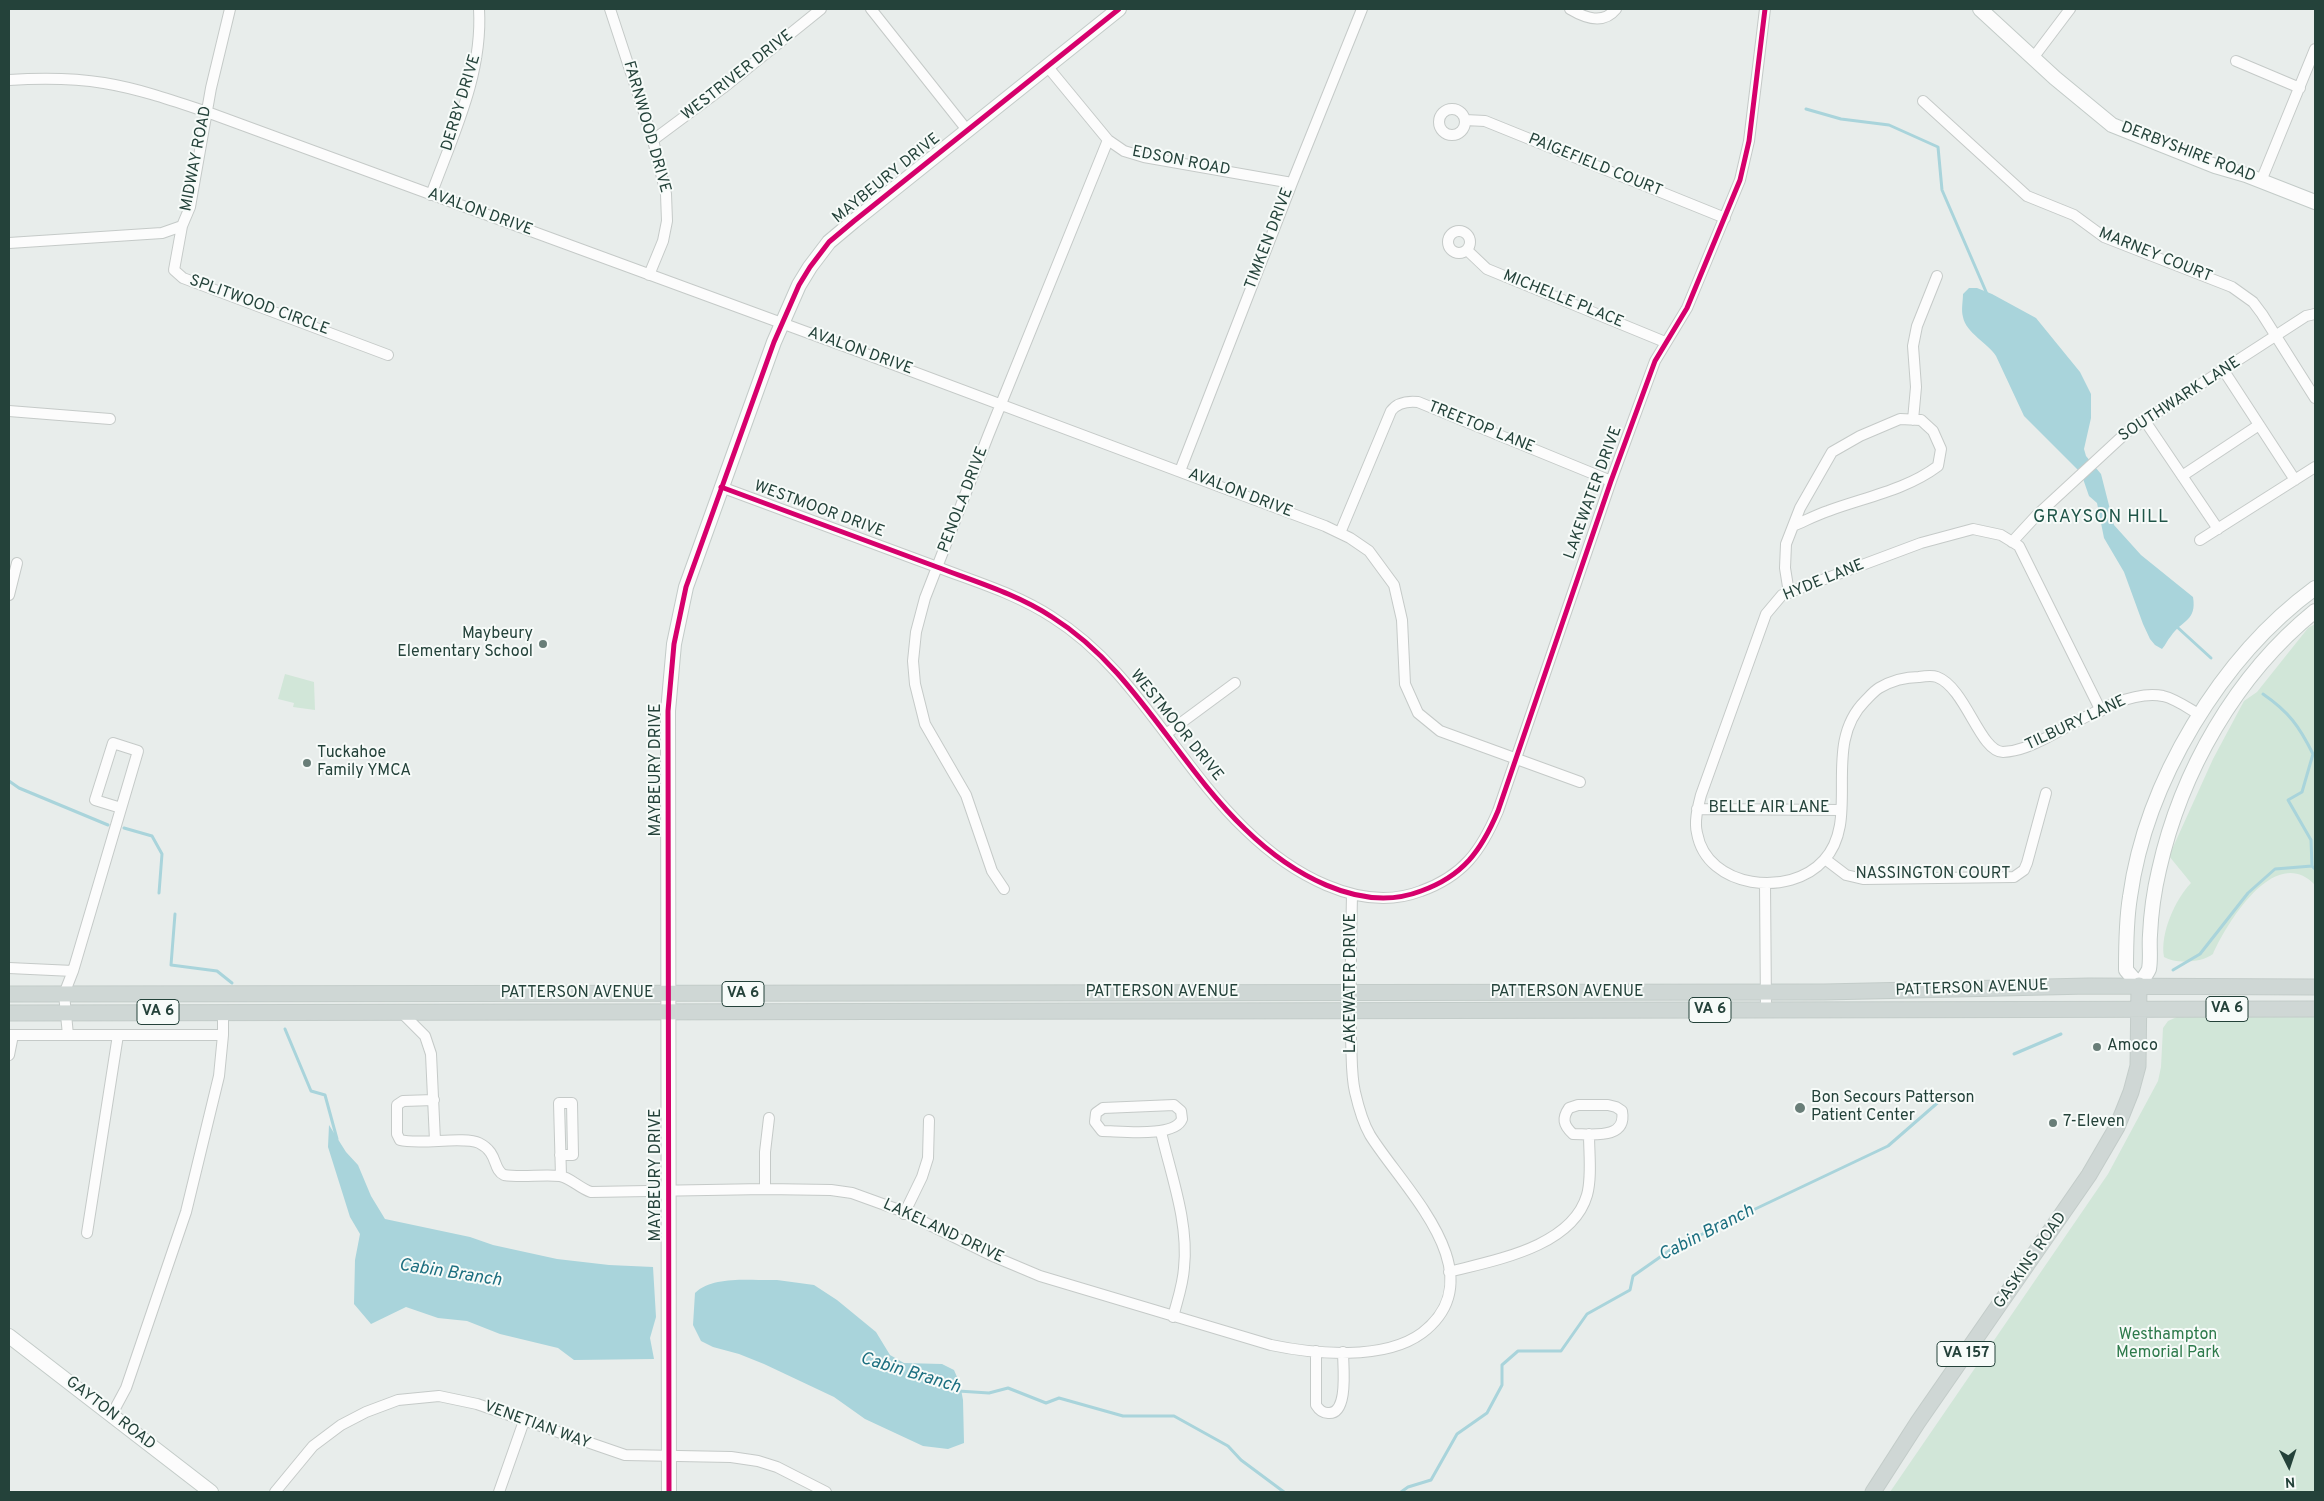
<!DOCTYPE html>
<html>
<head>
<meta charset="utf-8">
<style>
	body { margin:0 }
	#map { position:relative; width:2324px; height:1501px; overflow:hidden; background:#e8edeb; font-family:Overpass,sans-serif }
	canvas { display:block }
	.frame { position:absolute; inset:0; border:10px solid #24423a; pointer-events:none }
	.north { position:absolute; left:2264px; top:1441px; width:50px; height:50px; -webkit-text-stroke:4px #f7fbf9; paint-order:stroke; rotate:176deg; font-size:14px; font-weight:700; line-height:20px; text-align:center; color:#24423a }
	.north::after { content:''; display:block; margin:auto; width:18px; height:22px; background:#24423a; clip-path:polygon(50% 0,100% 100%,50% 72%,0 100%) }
</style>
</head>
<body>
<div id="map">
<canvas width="2324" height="1501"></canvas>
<div class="frame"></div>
<div class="north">N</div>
</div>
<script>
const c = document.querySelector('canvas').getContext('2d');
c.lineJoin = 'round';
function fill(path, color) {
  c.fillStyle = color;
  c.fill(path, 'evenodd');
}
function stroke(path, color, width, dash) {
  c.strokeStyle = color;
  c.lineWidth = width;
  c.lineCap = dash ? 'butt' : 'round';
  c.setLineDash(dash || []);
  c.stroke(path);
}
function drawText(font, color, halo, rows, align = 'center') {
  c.font = font + ' Overpass,sans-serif';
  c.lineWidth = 4;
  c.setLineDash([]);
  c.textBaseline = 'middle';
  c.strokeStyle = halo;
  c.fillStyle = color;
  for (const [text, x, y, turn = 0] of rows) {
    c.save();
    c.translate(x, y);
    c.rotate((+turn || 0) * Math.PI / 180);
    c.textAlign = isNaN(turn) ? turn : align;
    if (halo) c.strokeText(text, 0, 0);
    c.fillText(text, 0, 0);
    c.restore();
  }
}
const green = new Path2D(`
	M2315 624V885C2275 843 2227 923 2213 954 2201 963 2176 964 2164 957 2160 933 2175 900 2191 883L2169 856 2213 759 2244 701 2257 692 2308 628Z
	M285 674 314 682 315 710 293 707 294 703 278 699Z
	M2315 1015V1492H1890L2108 1174 2158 1081 2161 1067 2163 1028 2168 1021 2179 1016Z`);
const water = new Path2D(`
	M1969 288H1977L1992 294 2036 318 2080 372 2091 394V418L2084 449 2086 456 2101 474 2114 525 2141 555 2193 597C2197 621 2182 620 2171 636 2167 640 2166 645 2162 649L2155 645 2150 639 2143 624 2124 572 2104 538 2097 503 2089 496 2081 473 2024 416 1996 356C1988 343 1966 333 1963 317 1961 310 1963 301 1963 294Z
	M329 1125 346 1152 358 1165 371 1196 385 1219 470 1237 493 1245 557 1259 609 1265 653 1267 656 1317 650 1338 654 1359 574 1360 558 1348 500 1334 467 1321 438 1318 406 1307 371 1324 354 1304 355 1260 360 1234 350 1217 328 1147Z
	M777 1280 814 1285 837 1300 876 1332 890 1355 904 1363 942 1364 954 1370 960 1384 963 1400 964 1443 948 1449 923 1446 865 1419 834 1397 764 1364 739 1354 713 1347 701 1341 693 1325 695 1293C714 1275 752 1281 777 1280Z`);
const stream = new Path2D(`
	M1806 109 1841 119 1889 125 1938 147 1942 190 1987 294
	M2176 626 2211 658
	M2263 694C2289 712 2299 726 2313 754L2302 792 2288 800 2311 840 2312 866
	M9 781 19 788 108 825
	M124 828 152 836 162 854 159 893
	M175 914 171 965 217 971 232 983
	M2173 970 2200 954 2248 893 2275 869 2312 866 2315 869
	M285 1029 311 1091 325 1095 337 1139
	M2014 1054 2061 1034
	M958 1391 989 1393 1008 1388 1046 1403 1059 1398 1123 1416H1174L1228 1446 1241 1460 1284 1492
	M1401 1492 1408 1487 1431 1480 1457 1434 1487 1413 1502 1385V1365L1518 1351H1561L1587 1314 1630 1290 1633 1276 1673 1248 1888 1146 1950 1092`);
const street = new Path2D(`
	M230 9 211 88 190 207 182 226 174 270 183 278 388 355
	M610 9 653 140 666 194 667 221 663 241 649 275
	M871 9 967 130
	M1570 9C1585 18 1603 25 1616 9
	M2033 58 2070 9
	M2236 61 2300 88
	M1047 66 1108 140 1124 151 1144 157 1292 183
	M9 80C41 78 73 78 104 83 140 89 174 101 207 112L855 350 1325 526 1350 538 1369 551 1394 585 1402 620 1405 684 1418 713 1440 731 1580 782
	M1923 101 2027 196 2074 215 2104 237 2232 287 2253 302 2262 314 2315 398
	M1439 122a13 13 0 1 1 26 0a13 13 0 1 1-26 0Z
	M1465 120 1485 121 1725 218
	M653 140 723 88 821 9
	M2261 181 2315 49
	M431 195C453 135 483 74 479 9
	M1448 242a11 11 0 1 1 22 0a11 11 0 1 1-22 0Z
	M9 243 162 233 182 226
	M1467 250 1487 269 1665 342
	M2224 371 2295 480
	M9 411 110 419
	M1913 420 1916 387 1913 346 1917 326 1937 276
	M2145 421 2218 529
	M1180 471 1292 183 1362 9
	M2182 476 2259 425
	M721 487C793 514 865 540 937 567 976 582 1017 594 1052 617 1076 632 1098 652 1117 673 1161 722 1198 784 1245 829 1289 872 1359 915 1421 891 1463 876 1481 851 1498 811L1611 481 1655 361 1687 308 1740 180 1749 141 1765 9
	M1340 533 1391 411C1397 403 1408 401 1418 402L1611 481
	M2200 540 2315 467
	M2012 542 2036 516 2127 432 2306 316 2315 314
	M1789 593 1785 568 1786 544 1800 508 1832 452 1860 436 1900 419 1921 420 1933 431 1941 449 1938 466C1906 490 1866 497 1828 511 1816 515 1805 521 1793 526
	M9 595 17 563
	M2101 711 2019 546 2001 535 1973 529 1921 543 1782 595 1766 614 1701 795C1698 807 1694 821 1697 833 1707 889 1790 898 1824 860 1862 819 1820 746 1865 701 1869 697 1874 691 1879 688 1891 681 1905 677 1919 677 1925 676 1932 675 1937 677 1966 688 1980 752 2003 752 2021 751 2034 744 2050 736 2081 720 2128 689 2163 696 2176 699 2188 708 2200 715
	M1166 734 1235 683
	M1697 809 1841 810
	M1825 859 1846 875 1863 879 2014 877 2024 870 2027 863 2046 793
	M1765 883 1766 1010
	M1004 889 992 871 966 795 925 724 915 684 913 661 916 632 925 598 988 436 1108 140
	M9 968 73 971
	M401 1012 425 1036 431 1054 435 1141
	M9 1035H223
	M68 1035 64 994 73 971 138 751 113 743 95 800 121 808
	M9 1055 13 1035
	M434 1100 403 1101 397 1105V1134L400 1140C419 1145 465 1136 479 1143 499 1153 492 1169 504 1175 523 1178 541 1174 560 1176 571 1178 579 1188 591 1192L765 1189 831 1190 852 1193 899 1210 995 1257 1040 1276 1271 1345C1314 1354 1384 1361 1422 1333 1498 1275 1402 1187 1370 1135 1363 1123 1358 1105 1355 1092 1351 1075 1352 1056 1351 1039 1350 991 1351 943 1352 895
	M1174 1105 1181 1111 1182 1119C1175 1138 1120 1131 1102 1131L1095 1122 1096 1113 1103 1108Z
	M1578 1105H1608L1616 1107 1622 1111C1627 1140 1592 1134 1573 1134 1563 1125 1562 1118 1569 1108Z
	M1161 1132C1171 1175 1189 1223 1184 1268 1183 1285 1177 1301 1173 1317
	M560 1155H573L572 1103H559L561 1176
	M765 1189V1152L769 1118
	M904 1214 922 1177 928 1158 929 1120
	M87 1233 118 1035
	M1449 1272C1495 1260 1572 1247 1587 1195 1592 1177 1589 1153 1589 1134
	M1316 1351V1405C1319 1410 1322 1413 1328 1413 1349 1415 1343 1366 1343 1352
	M111 1416 126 1388 186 1212 219 1076 223 1035V1012
	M275 1492 313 1446 341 1425 366 1412 398 1400 439 1396 477 1404 625 1455 731 1457 758 1461 777 1467 826 1492
	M499 1492 524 1421`);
const secondary = new Path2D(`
	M1980 9 2055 78 2112 125 2215 166 2246 175 2315 202
	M2315 588C2221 657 2146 781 2130 897 2126 921 2126 946 2126 970L2139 985C2142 980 2147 974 2149 969 2151 959 2149 945 2150 935 2151 913 2154 891 2159 870 2181 771 2236 675 2315 611
	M9 1336 211 1492
	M669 1492 668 711 674 644 686 587 774 342 799 285 810 267 829 242 854 221 1119 9`);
const primary = new Path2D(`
	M9 994 1824 992 2089 986 2315 987
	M9 1013 2315 1009
	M1873 1492 1918 1422 2089 1175 2117 1127 2131 1092 2138 1066 2139 985`);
const cycleway = new Path2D(`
	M721 487C793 514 865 540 937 567 976 582 1017 594 1052 617 1076 632 1098 652 1117 673 1161 722 1198 784 1245 829 1289 872 1359 915 1421 891 1463 876 1481 851 1498 811L1611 481 1655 361 1687 308 1740 180 1749 141 1765 9
	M669 1492 668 711 674 644 686 587 774 342 799 285 810 267 829 242 854 221 1119 9`);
const markers = [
	[543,644,5,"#697e78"],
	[307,763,5,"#697e78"],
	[2097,1047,5,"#697e78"],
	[1800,1108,6,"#697e78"],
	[2053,1123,5,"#697e78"]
];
const shields = [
	[743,994,42],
	[2227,1009,42],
	[1710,1010,42],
	[158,1012,42],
	[1966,1354,58]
];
const shieldNames = [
	["VA 6",743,994],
	["VA 6",2227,1009],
	["VA 6",1710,1010],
	["VA 6",158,1012],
	["VA 157",1966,1354]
];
const streetNames = [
	["WESTRIVER DRIVE",738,76,-38],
	["DERBY DRIVE",462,103,-73],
	["FARNWOOD DRIVE",646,127,74],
	["DERBYSHIRE ROAD",2188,153,21],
	["MIDWAY ROAD",197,159,-79],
	["EDSON ROAD",1181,162,11],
	["PAIGEFIELD COURT",1595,166,22],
	["MAYBEURY DRIVE",887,179,-39],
	["AVALON DRIVE",480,213,20],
	["TIMKEN DRIVE",1270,239,-69],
	["MARNEY COURT",2155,256,22],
	["MICHELLE PLACE",1563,300,22],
	["SPLITWOOD CIRCLE",259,306,20],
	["AVALON DRIVE",860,352,20],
	["SOUTHWARK LANE",2180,400,-33],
	["TREETOP LANE",1481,428,22],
	["LAKEWATER DRIVE",1594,493,-70],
	["AVALON DRIVE",1240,494,21],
	["PENOLA DRIVE",964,500,-69],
	["WESTMOOR DRIVE",819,510,20],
	["HYDE LANE",1824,581,-22],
	["TILBURY LANE",2076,724,-25],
	["WESTMOOR DRIVE",1176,726,51],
	["MAYBEURY DRIVE",657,770,-90],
	["BELLE AIR LANE",1769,809],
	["NASSINGTON COURT",1933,875],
	["LAKEWATER DRIVE",1352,983,-90],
	["PATTERSON AVENUE",1972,989,-2],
	["PATTERSON AVENUE",1162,993],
	["PATTERSON AVENUE",1567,993],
	["PATTERSON AVENUE",577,994],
	["MAYBEURY DRIVE",657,1175,-90],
	["LAKELAND DRIVE",943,1232,25],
	["GASKINS ROAD",2031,1261,-55],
	["GAYTON ROAD",110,1414,38],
	["VENETIAN WAY",537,1426,20]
];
const poiNames = [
	["Maybeury",533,635,"right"],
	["Elementary School",533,653,"right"],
	["Tuckahoe",317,754],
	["Family YMCA",317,772],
	["Amoco",2107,1047],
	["Bon Secours Patterson",1811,1099],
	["Patient Center",1811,1117],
	["7-Eleven",2063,1123]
];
const parkNames = [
	["Westhampton",2168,1336],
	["Memorial Park",2168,1354]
];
const neighbourhoodNames = [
	["GRAYSON HILL",2101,518]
];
const waterNames = [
	["Cabin Branch",1707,1234,-27],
	["Cabin Branch",450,1274,9],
	["Cabin Branch",910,1374,17]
];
fill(green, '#d1e6d8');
fill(water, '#a9d4db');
stroke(stream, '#a9d4db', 3);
stroke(street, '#c5cac8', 12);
stroke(secondary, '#c3cbc8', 16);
stroke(primary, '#c3ccc9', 17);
stroke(street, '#fcfcfc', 10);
stroke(secondary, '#fcfcfc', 14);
stroke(primary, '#cfd7d5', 15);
stroke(cycleway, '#d6006c', 5);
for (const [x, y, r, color] of markers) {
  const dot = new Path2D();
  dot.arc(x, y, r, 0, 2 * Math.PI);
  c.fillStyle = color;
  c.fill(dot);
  stroke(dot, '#f7fbf9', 2);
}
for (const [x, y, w] of shields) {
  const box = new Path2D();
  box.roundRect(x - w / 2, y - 12.5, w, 25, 4);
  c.fillStyle = '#f7fbf9';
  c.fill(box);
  stroke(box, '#24423a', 1);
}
drawText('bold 15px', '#24423a', null, shieldNames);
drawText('16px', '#24423a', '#f7fbf9', streetNames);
drawText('16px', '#24423a', '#f7fbf9', poiNames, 'left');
drawText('16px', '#2d7a4b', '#f7fbf9', parkNames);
c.letterSpacing = '1px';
drawText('18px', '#1f5548', '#f7fbf9', neighbourhoodNames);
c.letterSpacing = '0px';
drawText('italic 18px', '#1c6f80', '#f7fbf9', waterNames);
</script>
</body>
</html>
